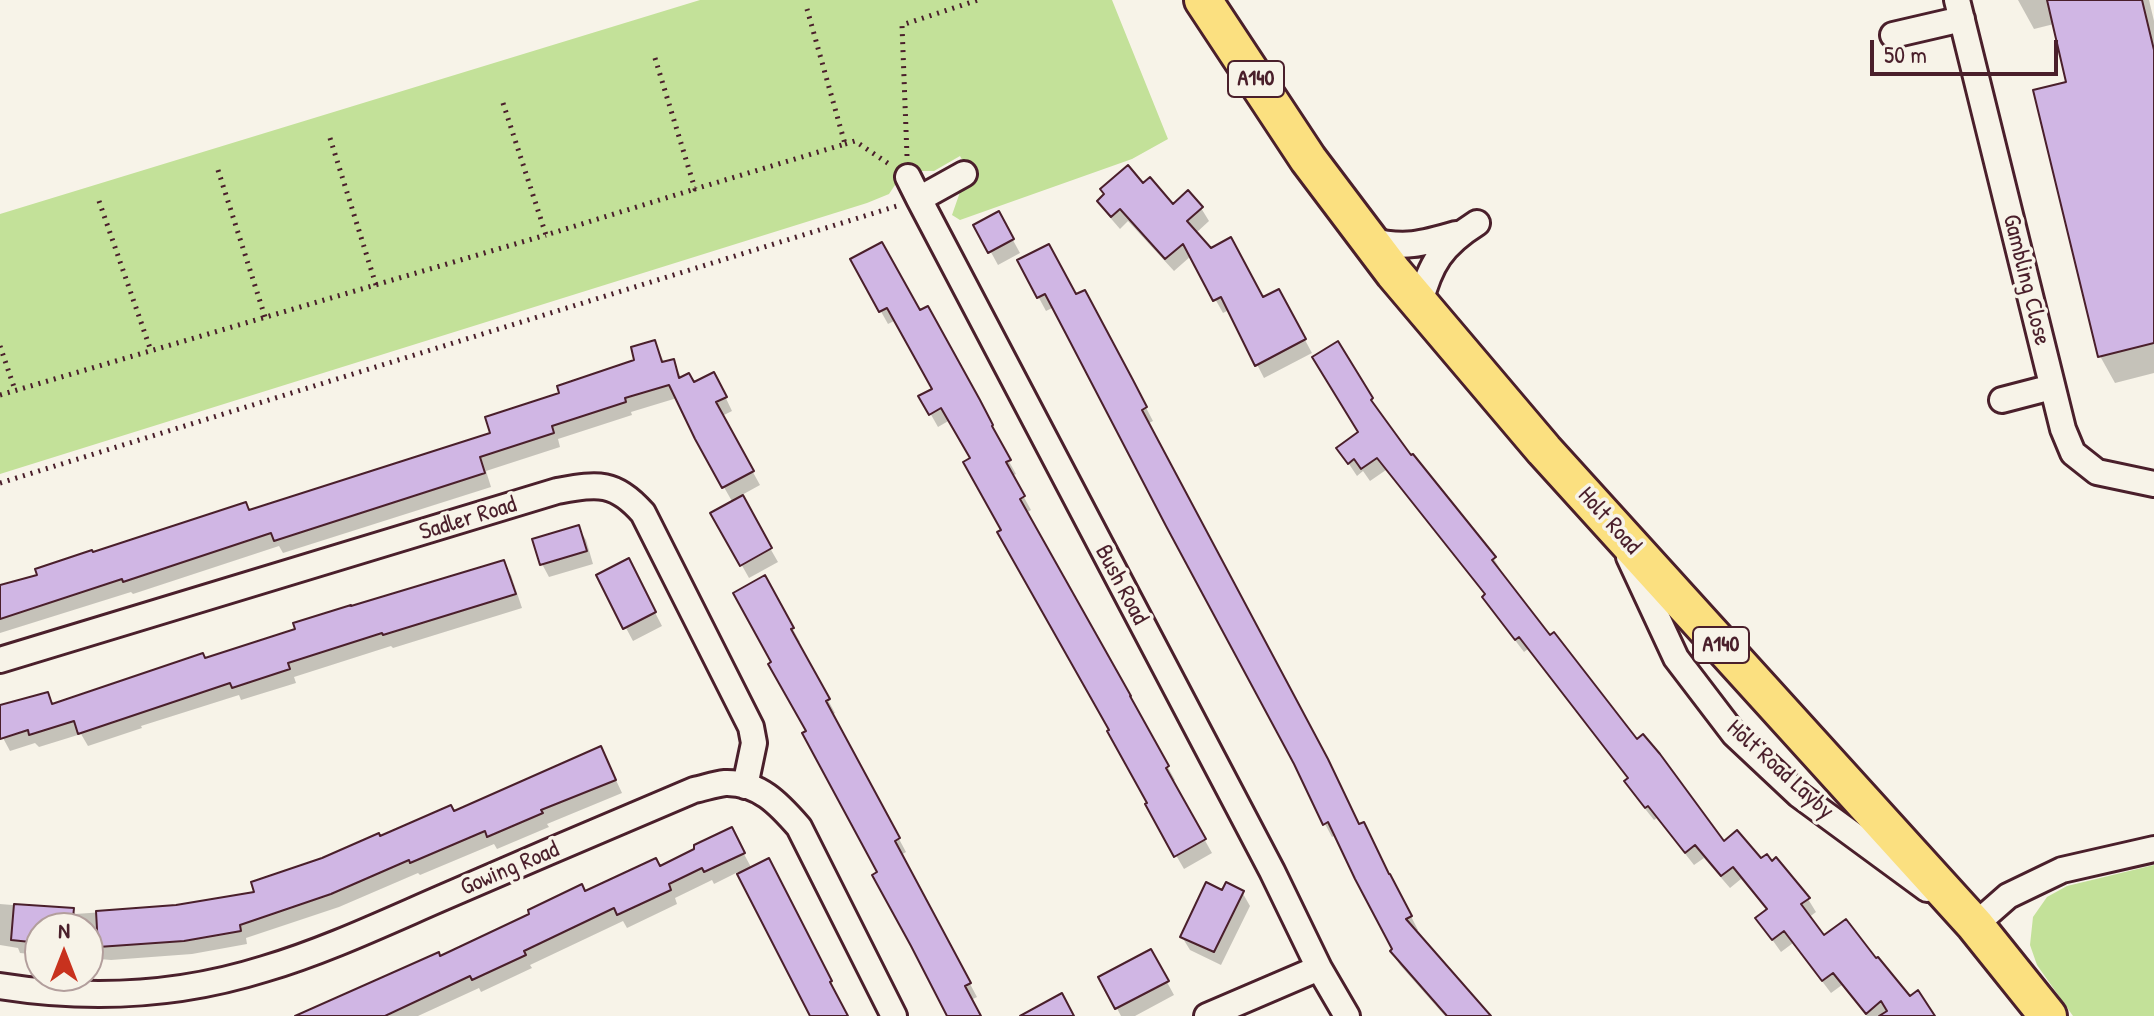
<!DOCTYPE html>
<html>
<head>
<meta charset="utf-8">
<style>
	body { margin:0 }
	#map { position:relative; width:2154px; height:1016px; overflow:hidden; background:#f7f3e8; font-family:"Patrick Hand",sans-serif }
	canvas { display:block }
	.north { position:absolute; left:24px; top:912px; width:80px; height:80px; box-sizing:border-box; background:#f7f3e8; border:2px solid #b29e9c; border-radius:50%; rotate:0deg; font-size:22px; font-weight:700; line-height:32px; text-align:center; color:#4a1f2b }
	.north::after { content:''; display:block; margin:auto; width:28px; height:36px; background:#c8321e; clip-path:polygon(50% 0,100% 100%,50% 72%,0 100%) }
	.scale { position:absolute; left:1870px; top:40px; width:188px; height:36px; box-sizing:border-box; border:4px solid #4a1f2b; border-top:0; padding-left:10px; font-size:24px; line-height:28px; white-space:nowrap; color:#4a1f2b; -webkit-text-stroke:6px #f7f3e8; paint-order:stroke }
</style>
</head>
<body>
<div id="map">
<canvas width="2154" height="1016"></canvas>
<div class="north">N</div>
<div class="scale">50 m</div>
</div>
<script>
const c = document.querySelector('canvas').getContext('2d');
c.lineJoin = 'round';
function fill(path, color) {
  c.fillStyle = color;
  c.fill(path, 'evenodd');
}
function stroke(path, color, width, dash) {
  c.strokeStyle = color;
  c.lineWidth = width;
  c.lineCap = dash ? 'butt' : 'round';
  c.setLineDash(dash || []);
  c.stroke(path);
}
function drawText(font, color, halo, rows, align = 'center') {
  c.font = font + ' "Patrick Hand",sans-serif';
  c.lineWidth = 7;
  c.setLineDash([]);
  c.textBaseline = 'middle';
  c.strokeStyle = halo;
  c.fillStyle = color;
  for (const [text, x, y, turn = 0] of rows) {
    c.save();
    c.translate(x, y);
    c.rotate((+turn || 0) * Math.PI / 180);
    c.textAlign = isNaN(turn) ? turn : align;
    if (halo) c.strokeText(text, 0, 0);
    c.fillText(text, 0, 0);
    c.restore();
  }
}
const green = new Path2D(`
	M700 0H1112L1168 139 1132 159 960 220 952 215 960 192 975 183 960 156 934 171H919L897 182 889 194 867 203 0 474V214Z
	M2154 865V1016H2073L2037 965 2030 945 2033 917 2047 897 2067 886Z`);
const shadow = new Path2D(`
	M2018 0H2149L2154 21V373L2115 383 2100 356 2069 83 2054 24 2034 29Z
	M1143 186 1173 206 1201 208 1209 221 1196 233 1263 299 1286 305 1312 353 1264 378 1229 310 1223 313 1191 256 1174 271 1128 221 1120 229 1107 214 1099 201Z
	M998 213 1020 253 998 265 976 225Z
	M852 260 920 313 986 415 999 439 997 440 1016 474 1012 476 1031 510 1026 513 1175 780 1172 782 1212 853 1184 869 1147 805 1150 803 1004 530 972 459 950 420 938 427 921 397 935 390 896 320 888 324Z
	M1019 261 1092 305 1153 421 1147 424 1359 826 1397 889 1418 930 1414 932 1487 1016H1445L1400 965 1392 952 1395 949 1336 835 1332 837 1325 824 1296 764 1054 307 1046 311Z
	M655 342 665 364 673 361 682 379 693 384 721 388 732 411 722 416 760 485 740 496 778 562 749 578 713 514 733 503 696 438 677 398 631 412 632 415 558 439 560 447 486 471 491 487 283 553 279 546 133 594 131 592 0 633V587L249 512 493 434 562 395 637 361Z
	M1315 357 1371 399 1412 457 1494 559 1502 572 1499 573 1723 844 1761 861 1808 899 1816 912 1808 918 1824 938 1932 1016H1867L1842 985 1831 993 1793 943 1781 952 1766 931 1768 911 1741 879 1730 888 1704 858 1694 865 1657 818 1654 820 1634 795 1627 781 1629 780 1528 649 1524 652 1492 610 1484 597 1486 596 1386 470 1370 481 1363 471 1357 476 1347 461 1361 433Z
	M578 527 586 540 593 564 549 577 542 564Z
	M503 562 511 575 522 608 393 648 391 646 294 677 296 683 241 700 239 695 141 726 142 728 88 746 81 734 39 747 35 743 10 751 3 738 0 730V708L47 695 53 705 205 660Z
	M635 574 662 626 633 641 598 576Z
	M764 578 800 642 797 643 835 713 832 715 906 852 901 855 977 997 971 1000 979 1016H952L774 663Z
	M601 748 622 793 547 824 549 827 497 849 494 844 420 875 418 873 339 907 246 938 247 944 192 954 111 960 88 958V928H40V955L20 953 18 948 0 945V904L73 910 75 914 176 907 257 893 380 838 454 813Z
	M738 843 752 869 776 874 847 1016H812L738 872 714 884 712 880 675 898 677 904 627 928 623 921 530 965 532 968 481 992 479 988 418 1016H300L440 958 585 894Z
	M1242 892 1250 906 1221 965 1190 950 1182 937 1223 893Z
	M1150 951 1174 995 1135 1016H1121L1101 978Z`);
const building = new Path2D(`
	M2047 0H2142L2154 50V343L2098 357 2033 90 2066 82Z
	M1128 165 1143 183 1150 177 1173 204 1188 190 1203 207 1187 221 1211 248 1231 237 1263 297 1279 289 1306 339 1255 366 1221 297 1213 301 1183 244 1165 259 1120 209 1111 217 1097 201 1104 194 1100 189Z
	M999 211 1014 239 988 253 973 225Z
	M882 242 920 310 928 306 980 400 993 425 992 426 1011 460 1006 462 1025 496 1020 499 1131 696H1130L1169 766 1166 768 1206 839 1174 857 1145 804 1147 803 1107 731 1109 730 997 532 1001 530 963 462 970 458 941 408 929 415 918 396 932 389 887 308 879 312 850 259Z
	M1049 244 1076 294 1085 290 1133 380 1147 407 1142 410 1328 759 1359 824 1364 822 1389 874H1390L1412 916 1406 919 1491 1016H1447L1390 951 1392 949 1355 879 1328 822 1323 825 1294 764 1166 526 1066 334 1045 294 1037 298 1017 260Z
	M655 340 662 362 674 359 679 378 689 373 694 382 714 372 727 397 716 402 754 471 722 488 695 439 669 385 625 398 626 402 552 426 554 433 480 457 485 473 274 541 271 533 123 582 122 579 0 619V585L37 575 35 569 92 550 93 552 246 502 249 510 490 433 485 417 559 393 557 386 634 360 631 347Z
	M1338 341 1373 398 1371 400 1411 455 1413 454 1496 557 1492 560 1550 635 1554 632 1637 739 1643 734 1660 754 1724 841 1737 830 1761 858 1767 854 1772 861 1776 857 1810 898 1801 904 1824 935 1846 919 1876 958 1878 957 1910 996 1918 990 1935 1016H1879L1887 1011 1881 1001 1866 1014 1833 973 1822 981 1784 931 1772 940 1755 918 1767 909 1733 867 1721 876 1695 845 1685 853 1648 806 1645 808 1624 781 1628 778 1519 637 1515 640 1482 597 1485 594 1377 458 1361 469 1354 459 1348 464 1336 448 1358 432 1312 357Z
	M743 495 772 548 740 566 710 513Z
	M579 525 587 551 540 565 532 539Z
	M629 558 656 612 623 629 596 575Z
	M504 560 516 594 383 635 382 633 288 663 290 669 232 688 230 683 78 734 74 721 29 735 28 730 0 739V705L48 692 52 704 203 653 205 658 295 629 293 623 351 605V606Z
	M765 575 794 628 791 629 830 699 826 701 900 838 895 841 971 983 965 986 981 1016H947L911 946 872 875 877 872 802 733 806 731 768 664 771 662 733 593Z
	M601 746 616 780 541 810 543 813 487 837 485 831 410 863 409 860 331 894 240 925 241 931 184 941 98 947 96 911 176 905 254 892 251 882 322 858 379 833 380 836 451 805 454 811Z
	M732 827 745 853 704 872 702 868 669 884 671 890 617 915 614 908 570 929 524 951 526 955 472 980 470 976 385 1016H295L439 952 440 956 529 914 528 910 582 884 585 891 656 858 660 866 694 849V845Z
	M769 858 832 981 830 982 848 1016H810L737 874Z
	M1206 882 1222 890 1226 882 1244 891 1214 952 1180 937Z
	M14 904 74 908 72 928H40V943L11 940Z
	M1151 949 1169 981 1115 1009 1098 977Z
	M1062 993 1074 1016H1020Z`);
const path = new Path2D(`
	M655 58 695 189 845 144 807 9
	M503 103 546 235 695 189
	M330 138 376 285
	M845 144 855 141 889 164
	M907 156 902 25 978 0
	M218 170 265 317
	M99 201 151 351
	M0 346 15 390
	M0 395 546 235
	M0 483 897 206`);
const minor = new Path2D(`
	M1957 0 2063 429 2073 453 2097 472 2154 484
	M1893 35 1962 19
	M964 174 919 199 1272 871 1319 968 1347 1016
	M908 177 919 199
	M1369 240C1404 249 1422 244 1456 234
	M1420 303C1430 264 1442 245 1477 223
	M2002 400 2052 387
	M1629 557 1676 658 1734 734 1799 795 1927 889
	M0 660 557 491C597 484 614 480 643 513L751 727 754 743 745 786
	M1963 916 1975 925 2008 896 2062 870 2154 849
	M0 986C88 1000 178 996 264 969 325 951 384 923 444 897 527 861 611 825 694 790 704 788 715 784 725 783 759 782 779 804 799 827L894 1016
	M1207 1016 1319 968`);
const highway = new Path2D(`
	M1203 0 1308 159 1394 273 1544 450 1975 925 2048 1016`);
const shields = [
	[1256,79,56],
	[1721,645,56]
];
const shieldNames = [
	["A140",1256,79],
	["A140",1721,645]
];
const streetNames = [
	["Gambling Close",2026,280,76],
	["Sadler Road",468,519,-17],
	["Holt Road",1609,521,48],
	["Bush Road",1121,585,62],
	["Holt Road Layby",1780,770,42],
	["Gowing Road",510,869,-23]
];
fill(green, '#c3e199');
fill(shadow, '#0003');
fill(building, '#d0b6e4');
stroke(building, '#4a1f2b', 2);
stroke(minor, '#4a1f2b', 30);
stroke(highway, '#4a1f2b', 42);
stroke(path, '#4a1f2b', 5, [2, 6]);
stroke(minor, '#f7f3e8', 24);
stroke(highway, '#fbe080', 36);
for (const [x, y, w] of shields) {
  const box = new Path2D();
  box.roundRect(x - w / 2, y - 18, w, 36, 6);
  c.fillStyle = '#f7f3e8';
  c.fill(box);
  stroke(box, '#4a1f2b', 2);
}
drawText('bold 22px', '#4a1f2b', null, shieldNames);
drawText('24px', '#4a1f2b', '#f7f3e8', streetNames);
</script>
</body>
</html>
